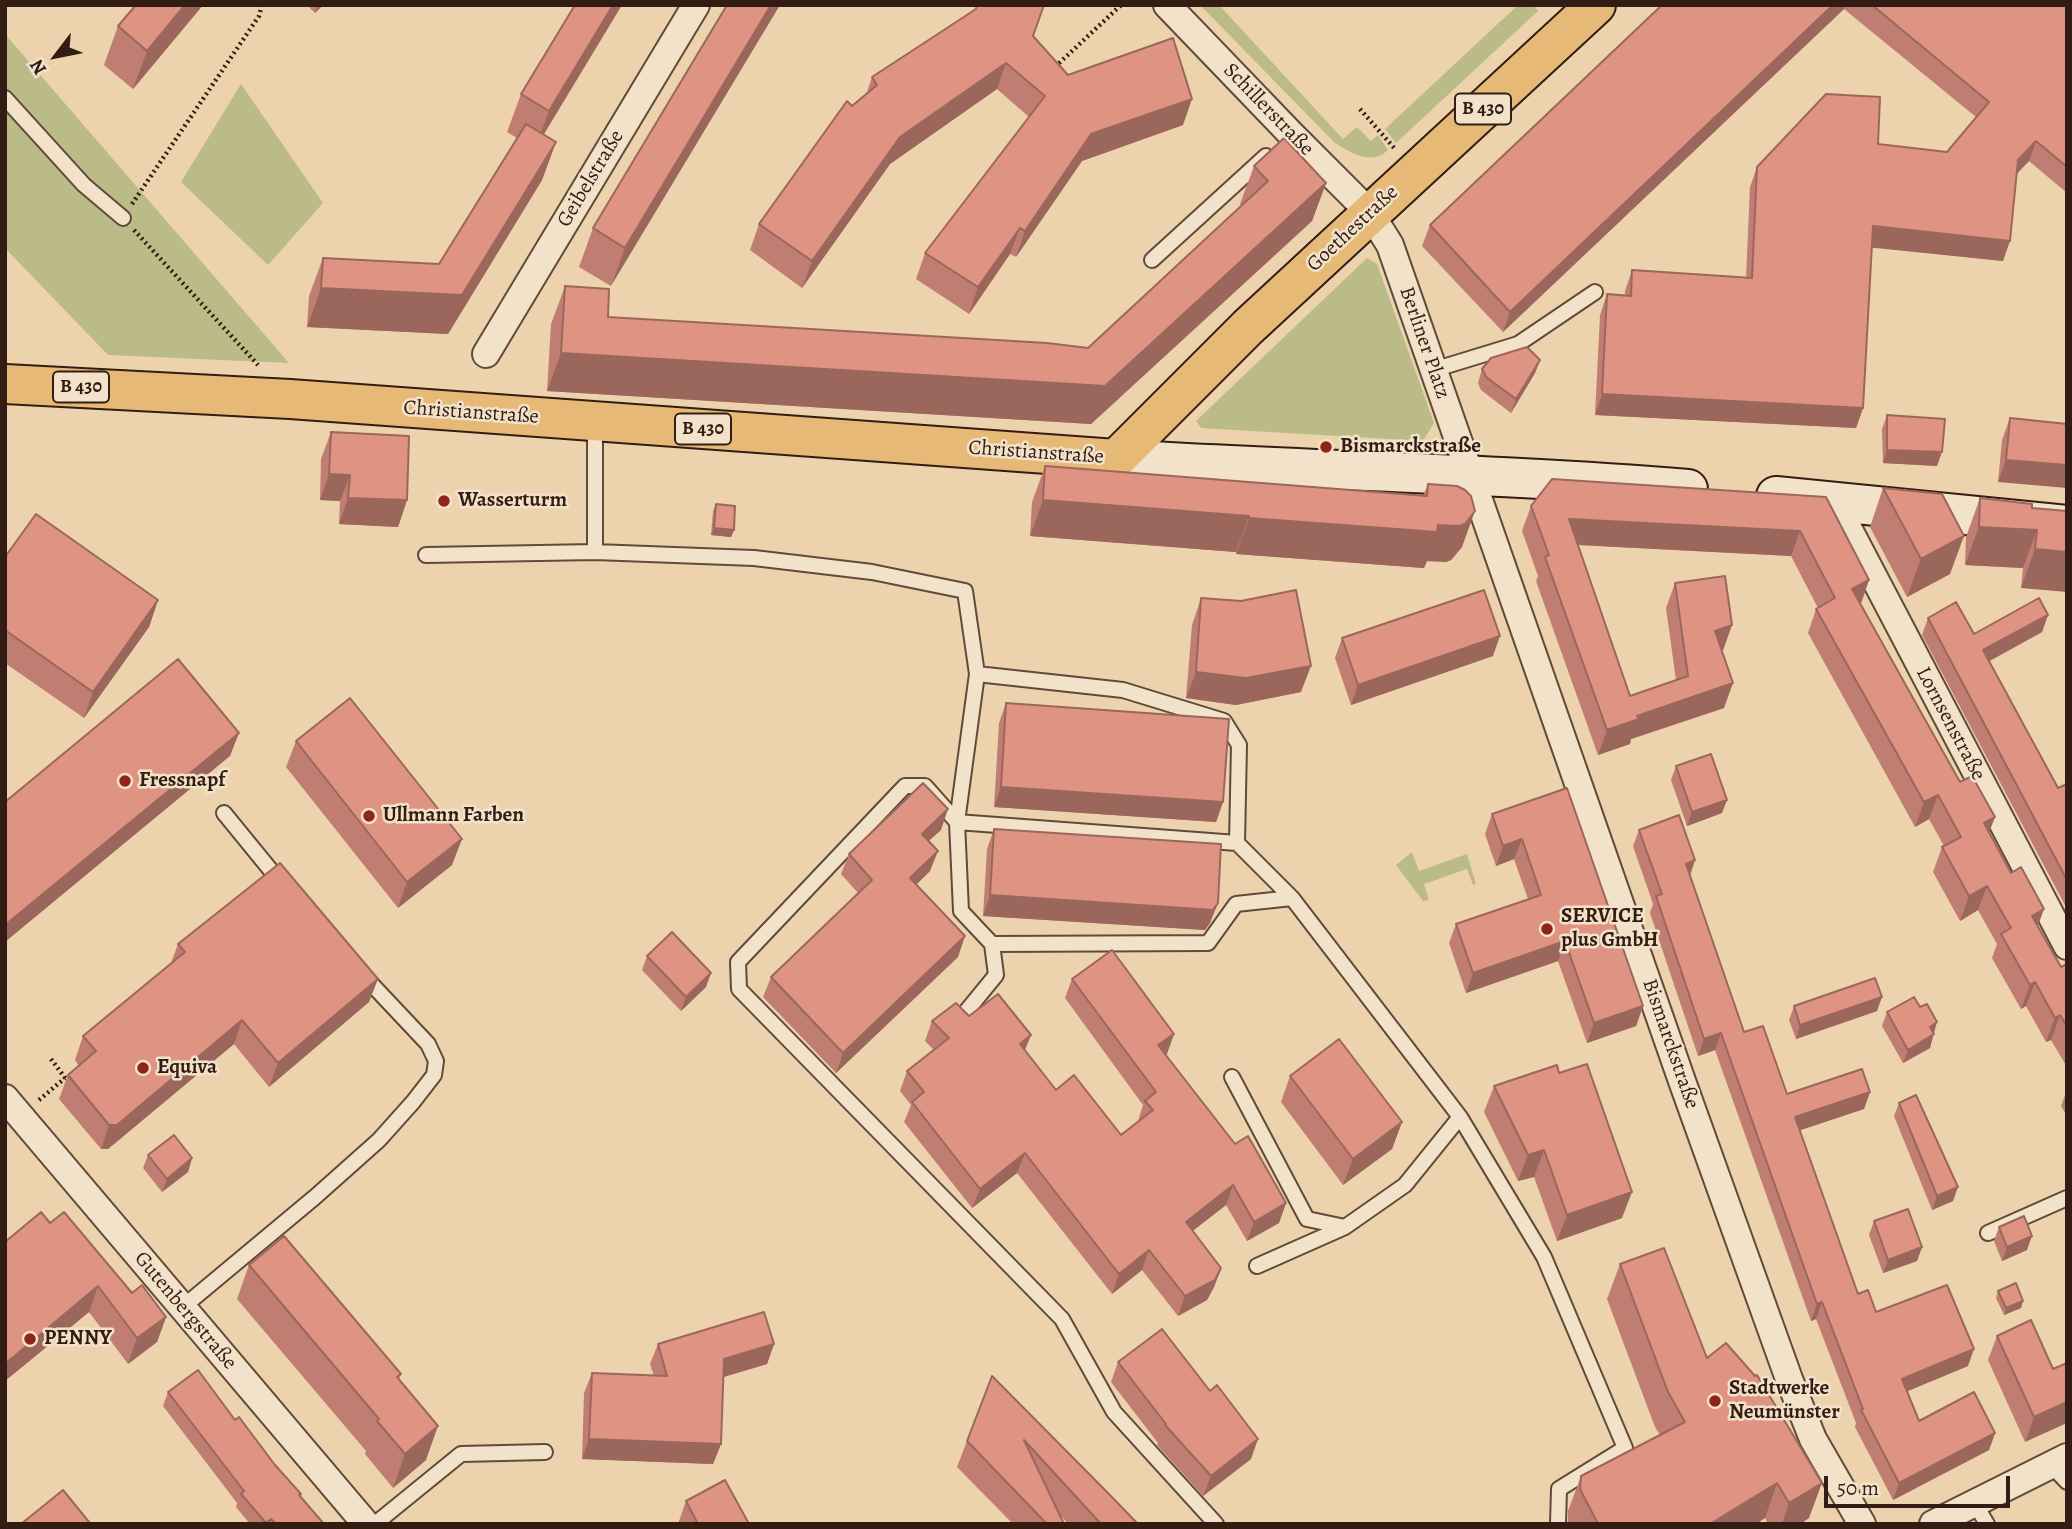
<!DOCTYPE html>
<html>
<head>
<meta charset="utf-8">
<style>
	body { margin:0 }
	#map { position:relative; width:2072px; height:1529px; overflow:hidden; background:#ecd3ad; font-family:Alegreya,serif }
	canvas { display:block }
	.frame { position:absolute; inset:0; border:7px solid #321c13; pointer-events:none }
	.north { position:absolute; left:21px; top:21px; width:70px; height:70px; -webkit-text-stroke:5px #f3e2ca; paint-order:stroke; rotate:238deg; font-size:19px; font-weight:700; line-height:28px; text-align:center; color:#321c13 }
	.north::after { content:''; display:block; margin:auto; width:24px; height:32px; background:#321c13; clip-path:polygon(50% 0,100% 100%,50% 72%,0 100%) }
	.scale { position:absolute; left:1824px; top:1476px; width:186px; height:32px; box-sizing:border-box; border:4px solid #321c13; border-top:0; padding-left:9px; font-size:21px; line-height:24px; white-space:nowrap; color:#321c13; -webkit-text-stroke:5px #f3e2ca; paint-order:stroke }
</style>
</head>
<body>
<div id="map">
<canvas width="2072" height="1529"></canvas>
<div class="frame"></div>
<div class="north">N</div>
<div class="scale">50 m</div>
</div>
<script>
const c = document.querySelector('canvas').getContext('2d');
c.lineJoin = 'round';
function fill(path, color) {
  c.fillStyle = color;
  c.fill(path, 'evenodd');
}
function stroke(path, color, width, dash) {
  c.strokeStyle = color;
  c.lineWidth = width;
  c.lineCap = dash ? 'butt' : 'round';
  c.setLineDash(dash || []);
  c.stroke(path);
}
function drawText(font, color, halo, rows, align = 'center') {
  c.font = font + ' Alegreya,serif';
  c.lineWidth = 5;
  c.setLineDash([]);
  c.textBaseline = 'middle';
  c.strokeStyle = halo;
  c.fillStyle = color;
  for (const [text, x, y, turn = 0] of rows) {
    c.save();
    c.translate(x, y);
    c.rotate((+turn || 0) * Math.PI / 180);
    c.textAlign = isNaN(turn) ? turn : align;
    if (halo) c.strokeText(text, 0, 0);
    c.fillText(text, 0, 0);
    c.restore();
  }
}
const green = new Path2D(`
	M1200 5H1219L1343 139 1357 127 1371 141 1378 135 1388 150C1372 166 1350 153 1334 142Z
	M1518 5H1533L1538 11 1396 143 1385 129Z
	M5 34 289 363 108 355 5 248Z
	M241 84 323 203 268 265 181 182Z
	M1367 258 1377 264 1434 423 1423 441 1201 428 1196 421Z
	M1412 852 1419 871 1467 854 1476 884 1473 885 1467 869 1424 884 1429 900 1423 901 1396 865Z`);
const path = new Path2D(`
	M1055 67 1121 5
	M1360 109 1396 150
	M132 204 259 16 262 5
	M134 230 258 365
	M51 1059 66 1079
	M39 1100 65 1078`);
const lane = new Path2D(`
	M5 98 84 185 123 218
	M1152 260 1266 156
	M1433 370 1518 344 1595 292
	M595 423V552L754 558 872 572 965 591 977 674 957 822 1237 843 1292 898
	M426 555 595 552
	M977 674 1123 690 1224 721 1239 745 1237 843
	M224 813 282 884
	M960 1019 996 975 992 944
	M1232 1077 1307 1219 1345 1227
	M1988 1233 2067 1198
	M1257 1266 1345 1227 1405 1185 1460 1117 1544 1257 1625 1448 1559 1489 1558 1524
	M183 1307 315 1197 379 1140 413 1102 434 1075 436 1061 428 1044 363 975
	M2050 1464 2067 1482
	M1974 1502 1987 1524
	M375 1524 461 1454 545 1452
	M1216 1524 1114 1412 1062 1319 739 989 738 962 905 786H925L957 822 961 911 992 944 1208 943 1236 904 1292 898 1460 1117`);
const street = new Path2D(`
	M1167 5 1291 134 1370 213 1390 245 1682 1081 1789 1379 1813 1439 1862 1524
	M486 354 696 5
	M1834 501 2067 946
	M5 1098 366 1524
	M1933 1524 2067 1457`);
const secondary = new Path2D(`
	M1116 459C1307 471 1498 473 1688 489
	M1776 496 2067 525`);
const primary = new Path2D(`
	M5 384 290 399 1116 459 1248 327 1596 5`);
const wall = new Path2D(`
	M203 5 133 89 104 65 118 26Z
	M307 5H323L315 13Z
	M575 5 544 134 556 142 542 180 448 334 307 327 309 296 323 258 439 264 517 138 507 132 521 94Z
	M727 5 611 286 579 267 593 228Z
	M1662 5H2067V193L2029 161 2017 173 2003 261 1872 247 1863 408 1856 428 1595 415 1600 315 1607 294 1625 295V291L1632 270 1746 278 1750 187 1757 167 1878 144 1947 152 1976 117 1844 9 1503 332 1422 246 1430 225Z
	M1033 36 1068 75 1183 125 1082 161 1016 257 1010 254 969 314 916 279 925 253 1029 117 997 89 890 164 802 288 750 250 759 224 852 106 866 95 872 77Z
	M1254 166 1326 183 1312 221 1091 424 547 391 551 324 565 286 608 317 1088 348 1242 206 1240 204Z
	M1540 360 1535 373 1511 413 1481 390 1478 383 1482 369Z
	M1887 415 1937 466 1883 463 1882 429Z
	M2010 418 2067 424 1998 482 2002 440Z
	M331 432 407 500 398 527 339 524 340 501 320 500 321 459Z
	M1045 466 1423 496 1428 484 1462 547 1451 560 1446 562 1427 561 1424 568 1236 554V552L1030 536 1032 502Z
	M1883 488 1950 574 1907 597 1870 527Z
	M1826 497 1869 580 1861 604 1989 833 2038 927 2061 967 2067 964V1067L2051 1040 2046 1042 2026 1006 2021 1009 1992 958 1997 944 1978 910 1960 921 1933 872 1942 847 1944 846 1929 819 1915 827 1808 633 1816 609 1818 608 1791 556 1578 545 1630 696 1676 680 1666 608 1675 583 1732 625 1723 650H1722L1724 708 1631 739 1630 744 1598 755 1536 581 1538 576 1522 531 1531 506Z
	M1980 498 2032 508 2067 511 2021 588 2023 568 1965 565 1966 537Z
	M716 504 734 530 731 537 711 535 713 511Z
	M5 557 158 600 149 627 84 718 5 663Z
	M1201 598 1301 692 1236 705 1186 698 1192 625Z
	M2048 615 2042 632 1989 661 2058 788 2067 784V909L1922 635 1928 618 1974 634Z
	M1342 638 1493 656 1351 705 1335 658Z
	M1006 703 1223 802 1216 822 994 807 999 723Z
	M296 741 452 865 398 908 286 767Z
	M1676 766 1722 813 1687 826 1671 780Z
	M1567 788 1643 1006 1636 1026 1587 1043 1558 961 1466 993 1449 943 1456 924 1528 899 1514 859 1496 866 1485 834 1492 814Z
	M994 829 1210 923 1205 930 983 916 987 849Z
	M941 830 928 841 930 871 916 885 958 957 836 1073 763 997 771 977 858 893 841 874 849 854Z
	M1639 830 1695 860 1690 876 1744 1032 1787 1094 1870 1092 1864 1109 1800 1130 1858 1294 1876 1312 1968 1366 1907 1391 1919 1421 1995 1433 1989 1450 1893 1500 1855 1427 1856 1423 1816 1319 1811 1321 1715 1050 1698 1056 1650 913 1653 904 1633 846Z
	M178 944 369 1002 269 1087 234 1044 108 1149H101L59 1099 68 1075 79 1066 75 1060 83 1036 171 963Z
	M647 956 706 987 681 1011 642 970Z
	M1072 979 1174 1034 1166 1055 1235 1144 1286 1203 1279 1223 1247 1241 1226 1205 1193 1231 1221 1268 1214 1287 1207 1300 1178 1316 1142 1270 1112 1294 1017 1173 972 1208 904 1122 911 1105 900 1091 907 1071 934 1050 925 1041 932 1021 969 1016 1025 1050 1056 1090 1121 1135 1138 1121 1143 1105 1065 998Z
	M1794 1006 1877 1011 1796 1039 1789 1020Z
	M1887 1012 1933 1033 1930 1048 1903 1063 1882 1026Z
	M1290 1076 1402 1122 1392 1149 1343 1185 1281 1102Z
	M1494 1086 1622 1218 1557 1241 1534 1177 1518 1181 1484 1112Z
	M2067 1090V1116L2061 1106Z
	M1899 1103 1953 1201 1932 1210 1894 1116Z
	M148 1155 192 1158 188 1172 162 1192 143 1168Z
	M1874 1221 1922 1247 1917 1261 1883 1273 1869 1235Z
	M50 1223 132 1293 166 1317 157 1342 128 1364 89 1312 5 1381V1242Z
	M1999 1227 2027 1250 2002 1261 1994 1241Z
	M1620 1264 1707 1358 1809 1518 1800 1524H1768L1765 1518 1756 1524H1568V1511L1581 1476 1660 1435 1655 1427 1607 1299Z
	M249 1265 401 1374 399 1379 426 1460 393 1488 365 1454 366 1451 237 1299Z
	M1998 1291 2021 1308 2004 1315 1996 1298Z
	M1997 1336 2053 1369 2025 1442 1988 1360Z
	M658 1344H774L767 1364 723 1377 721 1444 713 1464 582 1459 584 1393 592 1373 654 1376 650 1364Z
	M1118 1362 1251 1459 1203 1496 1157 1445 1158 1443 1111 1382Z
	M992 1376 1138 1524H1068L1060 1515 1064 1524H1013L957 1467Z
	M168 1392 235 1420 301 1494 300 1496 324 1524H250L236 1507 237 1503 163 1406Z
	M686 1501 749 1524H678Z`);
const shadedWall = new Path2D(`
	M185 5H203L133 89 147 51Z
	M318 5H323L315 13Z
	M613 5H622L535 149 549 111Z
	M771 5H780L611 286 625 248Z
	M1833 5H1845L1844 9 1503 332 1510 312Z
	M1006 63 997 89 890 164 802 288 812 261 900 137Z
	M1192 99 1183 125 1082 161 1016 257 1025 231 1091 134Z
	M2036 141 2029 161 2011 180 2018 160Z
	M556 142 542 180 448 334 307 327 321 288 462 295Z
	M1326 183 1312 221 1091 424 547 391 561 353 1105 386Z
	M1873 226 2010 241 2003 261 1866 247Z
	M1020 228 1010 254 969 314 978 287Z
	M1540 360 1535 373 1511 413 1516 399Z
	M1602 394 1863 408 1856 428 1595 415Z
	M1887 450 1942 452 1937 466 1883 463Z
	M2006 460 2067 465V488L1998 482Z
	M329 474 350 475 340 501 320 500Z
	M348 498 407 500 398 527 339 524Z
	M1043 500 1249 516 1236 552 1030 536Z
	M1475 511 1462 547 1451 560 1446 562 1427 561 1424 568 1236 554 1249 518 1438 525Z
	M1569 519 1800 531 1791 556 1560 544Z
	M1979 527 2037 530 2023 568 1965 565Z
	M714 528 734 530 731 537 711 535Z
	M1964 536 1950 574 1907 597 1921 559Z
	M2035 549 2067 552V592L2021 588Z
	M1869 580 1860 605 1852 589Z
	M158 600 149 627 84 718 93 692Z
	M2048 615 2042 632 1977 668 1983 650Z
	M1732 625 1723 650 1706 655 1715 631Z
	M1500 636 1493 656 1351 705 1358 685Z
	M1311 666 1301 692 1236 705 1186 698 1196 672Z
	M1733 683 1724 708 1631 739 1630 744 1598 755 1607 730 1637 716Z
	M239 733 230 756 5 942V925Z
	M1001 787 1223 802 1216 822 994 807Z
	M1938 795 1929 819 1915 827 1924 802Z
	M1727 800 1722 813 1687 826 1692 812Z
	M948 809 941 830 914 854 922 834Z
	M1995 817 1986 841 1984 823Z
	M462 839 452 865 398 908 407 882Z
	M1522 839 1514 859 1496 866 1503 846Z
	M938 851 930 871 902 898 910 878Z
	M1695 860 1689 877 1686 864Z
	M1987 886 1978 910 1960 921 1969 896Z
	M990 895 1218 903 1210 923 1205 930 983 916Z
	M2044 909 2035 934 2032 916Z
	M965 936 958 957 836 1073 843 1053Z
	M1565 941 1558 961 1466 993 1473 973Z
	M711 973 706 987 681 1011 686 997Z
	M378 979 369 1002 269 1087 278 1063Z
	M2035 982 2026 1006 2021 1009 2030 985Z
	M1882 997 1877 1011 1796 1039 1800 1025Z
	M1643 1006 1636 1026 1587 1043 1594 1023Z
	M2060 1015 2051 1040 2046 1042 2055 1018Z
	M242 1020 234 1044 108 1149H101L109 1125Z
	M1937 1022 1930 1048 1903 1063 1908 1050 1930 1027Z
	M1721 1033 1715 1050 1698 1056 1704 1039Z
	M1174 1034 1167 1054 1151 1065 1158 1045Z
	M1031 1035 1023 1055 1020 1044Z
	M1870 1092 1864 1109 1789 1134 1795 1117Z
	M1402 1122 1392 1149 1343 1185 1353 1159Z
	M1544 1150 1534 1177 1518 1181 1528 1155Z
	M1025 1153 1017 1173 972 1208 980 1189Z
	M192 1158 188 1172 162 1192 167 1179Z
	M1233 1185 1226 1205 1179 1241 1186 1222Z
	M1958 1187 1953 1201 1932 1210 1937 1196Z
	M1632 1192 1622 1218 1557 1241 1567 1215Z
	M1286 1203 1279 1223 1247 1241 1254 1222Z
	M2032 1236 2027 1250 2002 1261 2007 1247Z
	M1922 1247 1917 1261 1883 1273 1888 1260Z
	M1149 1250 1142 1270 1112 1294 1119 1274Z
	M1221 1268 1214 1287 1207 1300 1178 1316 1185 1296Z
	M98 1286 89 1312 5 1381V1364Z
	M2023 1301 2021 1308 2004 1315 2006 1308Z
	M1822 1302 1816 1319 1811 1321 1817 1304Z
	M166 1317 157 1342 128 1364 137 1338Z
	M774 1344 767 1364 717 1379 724 1359Z
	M1974 1349 1968 1366 1896 1396 1902 1379Z
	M2067 1402V1423L2025 1442 2034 1417Z
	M438 1426 426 1460 393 1488 405 1454Z
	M1995 1433 1989 1450 1893 1500 1899 1483Z
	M589 1439 721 1444 713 1464 582 1459Z
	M1258 1439 1251 1459 1203 1496 1211 1476Z
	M1777 1483 1765 1518 1756 1524H1710Z
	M1822 1483 1809 1518 1800 1524H1782L1789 1503Z`);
const building = new Path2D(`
	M136 5H185L147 51 118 26Z
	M575 5H613L549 111 521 94Z
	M727 5H771L625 248 593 228Z
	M977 5H1044L1033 36 1068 75 1173 38 1192 99 1091 134 1025 231 1020 228 978 287 925 253 1045 96 1006 63 900 137 812 261 759 224 847 101 852 106 877 85 872 77 976 9Z
	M1662 5H1833L1510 312 1430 225Z
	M1872 5H2067V167L2036 141 2018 160 2010 241 1873 226 1863 408 1602 394 1607 294 1631 296 1632 270 1752 278 1757 167 1826 94 1880 97 1878 144 1947 152 1989 102Z
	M526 124 556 142 462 295 321 288 323 258 439 264Z
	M1284 138 1326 183 1105 386 561 353 565 286 609 289 608 317 1047 343 1088 348 1268 181 1254 166Z
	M1527 347 1540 360 1516 399 1486 377 1482 369 1491 358Z
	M1887 415 1945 419 1942 452 1887 450Z
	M2010 418 2067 424V465L2006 460Z
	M331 432 409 436 407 500 348 498 350 475 329 474Z
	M1045 466 1427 496 1428 484 1457 486 1465 490 1471 496 1475 511 1465 524 1459 526 1438 525 1437 532 1249 518V516L1043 500Z
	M1552 479 1826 497 1869 580 1852 589 1960 782 1972 776 1995 817 1984 823 2011 873 2021 867 2044 909 2032 916 2061 967 2067 964V1026L2060 1015 2055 1018 2035 982 2030 985 2001 934 2011 928 1987 886 1969 896 1942 847 1961 837 1938 795 1924 802 1816 609 1835 598 1800 531 1569 519 1630 696 1688 676 1675 583 1725 576 1732 625 1715 631 1733 683 1637 716 1639 719 1607 730 1545 557 1549 555 1531 506Z
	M1883 488 1942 494 1964 536 1921 559Z
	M1980 498 2032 504V508L2067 511V552L2035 549 2037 530 1979 527Z
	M716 504 735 506 734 530 714 528Z
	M36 514 158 600 93 692 5 630V557Z
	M1296 590 1311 666 1246 678 1196 672 1201 598 1241 601Z
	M1484 590 1500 636 1358 685 1342 638Z
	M2039 598 2048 615 1983 650 2058 788 2067 784V880L1928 618 1956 602 1974 634Z
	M178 659 239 733 5 925V802Z
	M350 698 462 839 407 882 296 741Z
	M1006 703 1229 719 1223 802 1001 787Z
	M1711 754 1727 800 1692 812 1676 766Z
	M923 783 948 809 922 834 938 851 910 878 965 936 843 1053 771 977 872 880 849 854Z
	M1567 788 1643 1006 1594 1023 1565 941 1473 973 1456 924 1541 895 1522 839 1503 846 1492 814Z
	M1679 815 1695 860 1686 864 1744 1032 1763 1026 1787 1094 1862 1069 1870 1092 1795 1117 1858 1294 1868 1290 1876 1312 1947 1285 1974 1349 1902 1379 1919 1421 1974 1392 1995 1433 1899 1483 1861 1410 1863 1409 1822 1302 1817 1304 1721 1033 1704 1039 1656 896 1662 894 1639 830Z
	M994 829 1221 844 1218 903 1213 910 990 895Z
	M280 863 378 979 278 1063 242 1020 117 1125H109L68 1075 96 1051 83 1036 185 952 178 944Z
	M672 932 711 973 686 997 647 956Z
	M1112 950 1174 1034 1158 1045 1235 1144 1248 1136 1286 1203 1254 1222 1233 1185 1186 1222 1221 1268 1215 1280 1185 1296 1149 1250 1119 1274 1025 1153 980 1189 912 1102 924 1092 907 1071 949 1038 932 1021 956 1003 969 1016 998 994 1031 1035 1020 1044 1056 1090 1074 1075 1121 1135 1153 1110 1145 1101 1156 1092 1072 979Z
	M1875 978 1882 997 1800 1025 1794 1006Z
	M1914 997 1920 1007 1927 1004 1937 1022 1930 1027 1934 1034 1908 1050 1887 1012Z
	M1339 1039 1402 1122 1353 1159 1290 1076Z
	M1587 1064 1632 1192 1567 1215 1544 1150 1528 1155 1494 1086 1557 1065 1559 1073Z
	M1916 1095 1958 1187 1937 1196 1899 1103Z
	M174 1135 192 1158 167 1179 148 1155Z
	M1908 1209 1922 1247 1888 1260 1874 1221Z
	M41 1212 50 1223 64 1212 132 1293 142 1285 166 1317 137 1338 98 1286 5 1364V1242Z
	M2024 1216 2032 1236 2007 1247 1999 1227Z
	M284 1236 401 1374 397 1377 438 1426 405 1454 377 1421 379 1419 249 1265Z
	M1664 1248 1707 1358 1726 1343 1755 1376 1757 1375 1822 1483 1789 1503 1777 1483 1710 1524H1598L1580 1489 1581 1476 1685 1422 1668 1392 1620 1264Z
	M2016 1283 2023 1301 2006 1308 1998 1291Z
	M764 1312 774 1344 724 1359 721 1444 589 1439 592 1373 667 1376 658 1344Z
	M2031 1320 2053 1369 2067 1363V1402L2034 1417 1997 1336Z
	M1162 1329 1210 1391 1217 1385 1258 1439 1211 1476 1165 1425 1166 1424 1118 1362Z
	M198 1370 235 1420 239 1417 275 1465 301 1494 299 1495 324 1524H276L271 1519 266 1523 241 1494 244 1491 168 1392Z
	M992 1376 1106 1491 1138 1524H1101L1024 1440 1064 1524H1047L967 1441Z
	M725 1480 749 1524H698L686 1501Z
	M63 1490 89 1522 86 1524H21Z`);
const markers = [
	[1326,447,7,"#8f2418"],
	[444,501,7,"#8f2418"],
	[125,781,7,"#8f2418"],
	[369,816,7,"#8f2418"],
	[1547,929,7,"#8f2418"],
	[143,1068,7,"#8f2418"],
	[30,1339,7,"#8f2418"],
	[1715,1401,7,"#8f2418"]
];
const shields = [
	[1483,109,56],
	[81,387,56],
	[703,429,56]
];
const shieldNames = [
	["B 430",1483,109],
	["B 430",81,387],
	["B 430",703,429]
];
const streetNames = [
	["Schillerstraße",1268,110,46],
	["Geibelstraße",591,179,-59],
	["Goethestraße",1353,229,-43],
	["Berliner Platz",1424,343,71],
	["Christianstraße",471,413,4],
	["Christianstraße",1036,453,4],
	["Lornsenstraße",1950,724,62],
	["Bismarckstraße",1670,1044,71],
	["Gutenbergstraße",185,1311,50]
];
const poiNames = [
	["Bismarckstraße",1340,447],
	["Wasserturm",458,501],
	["Fressnapf",139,781],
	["Ullmann Farben",383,816],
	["SERVICE",1561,917],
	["plus GmbH",1561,941],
	["Equiva",157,1068],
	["PENNY",44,1339],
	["Stadtwerke",1729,1389],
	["Neumünster",1729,1413]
];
fill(green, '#bb8');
stroke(lane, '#604a3a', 18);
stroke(street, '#604a3a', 30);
stroke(secondary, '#321c13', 42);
stroke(primary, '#321c13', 42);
stroke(path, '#321c13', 4.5, [2, 3.5]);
stroke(lane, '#f3e2ca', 14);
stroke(street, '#f3e2ca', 26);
stroke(secondary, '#f3e2ca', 38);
stroke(primary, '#e6ba76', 38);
fill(wall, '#bf7e71');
fill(shadedWall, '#9b675c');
fill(building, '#de9383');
stroke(building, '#9b675c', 2);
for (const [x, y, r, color] of markers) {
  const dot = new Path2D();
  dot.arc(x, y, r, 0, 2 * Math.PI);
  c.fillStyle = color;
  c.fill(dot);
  stroke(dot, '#f3e2ca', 2.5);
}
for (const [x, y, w] of shields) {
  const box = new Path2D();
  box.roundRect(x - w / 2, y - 15.5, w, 31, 5);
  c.fillStyle = '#f3e2ca';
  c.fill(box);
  stroke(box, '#321c13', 2);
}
drawText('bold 19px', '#321c13', null, shieldNames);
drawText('21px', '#321c13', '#f3e2ca', streetNames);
drawText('bold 21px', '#321c13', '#f3e2ca', poiNames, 'left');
</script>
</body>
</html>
